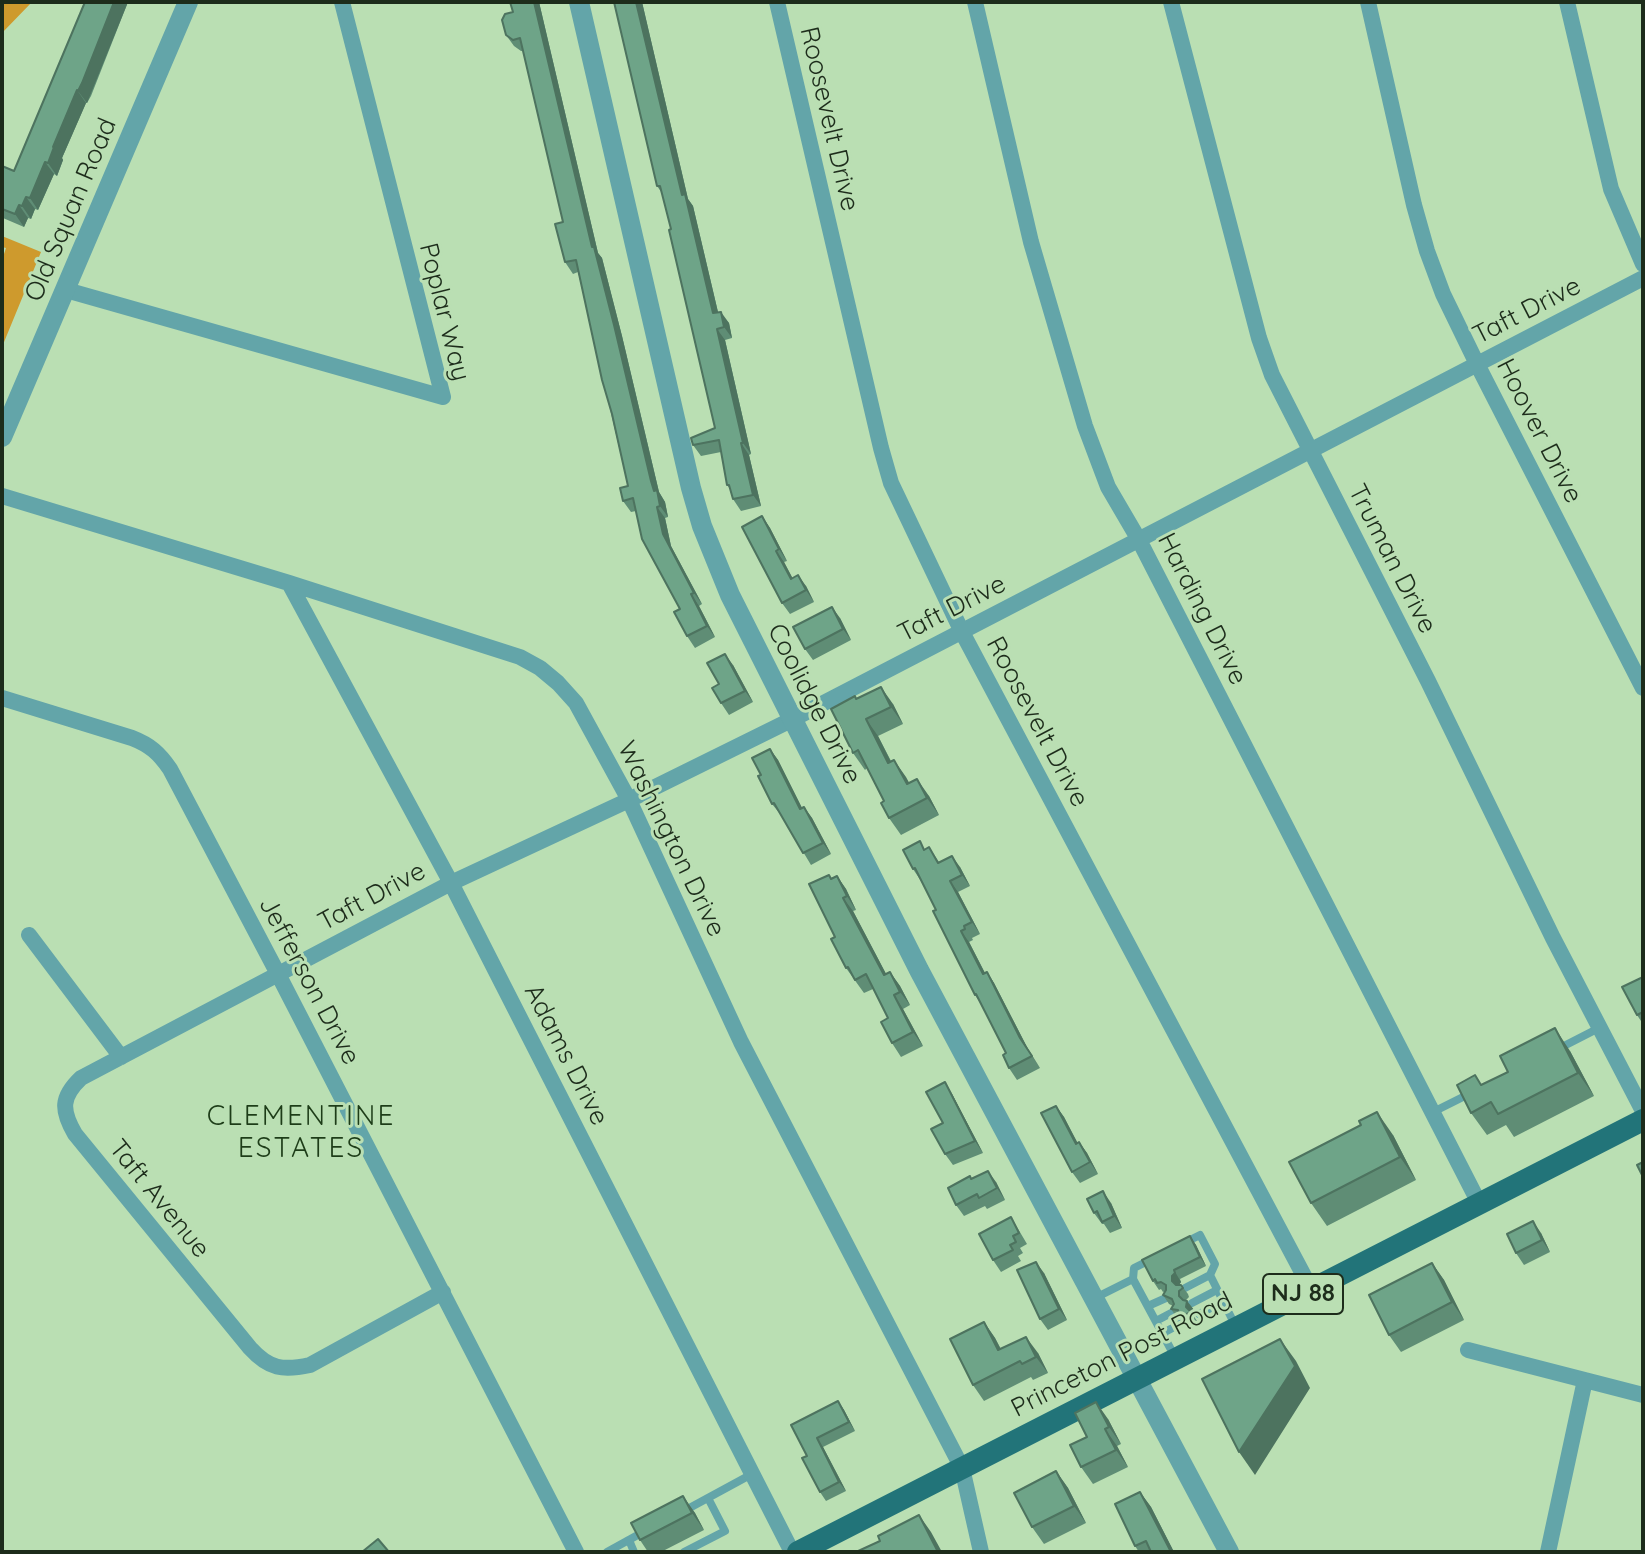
<!DOCTYPE html>
<html>
<head>
<meta charset="utf-8">
<style>
	body { margin:0 }
	#map { position:relative; width:1645px; height:1554px; overflow:hidden; background:#badfb3; font-family:Quicksand,sans-serif }
	canvas { display:block }
	.frame { position:absolute; inset:0; border:4px solid #1d2c1b; pointer-events:none }
</style>
</head>
<body>
<div id="map">
<canvas width="1645" height="1554"></canvas>
<div class="frame"></div>
</div>
<script>
const c = document.querySelector('canvas').getContext('2d');
c.lineJoin = 'round';
function fill(path, color) {
  c.fillStyle = color;
  c.fill(path, 'evenodd');
}
function stroke(path, color, width, dash) {
  c.strokeStyle = color;
  c.lineWidth = width;
  c.lineCap = dash ? 'butt' : 'round';
  c.setLineDash(dash || []);
  c.stroke(path);
}
function drawText(font, color, halo, rows, align = 'center') {
  c.font = font + ' Quicksand,sans-serif';
  c.lineWidth = 6;
  c.setLineDash([]);
  c.textBaseline = 'middle';
  c.strokeStyle = halo;
  c.fillStyle = color;
  for (const [text, x, y, turn = 0] of rows) {
    c.save();
    c.translate(x, y);
    c.rotate((+turn || 0) * Math.PI / 180);
    c.textAlign = isNaN(turn) ? turn : align;
    if (halo) c.strokeText(text, 0, 0);
    c.fillText(text, 0, 0);
    c.restore();
  }
}
const green = new Path2D(`
	M2 2H32L2 33Z
	M2 236 41 252 2 347V260L6 248 2 247Z`);
const service = new Path2D(`
	M1558 1049 1599 1028
	M1433 1112 1471 1093
	M1182 1244 1200 1235 1215 1264 1210 1275 1185 1288
	M1210 1275 1235 1325
	M1133 1279 1134 1268 1152 1259
	M1095 1298 1133 1279 1175 1357
	M1192 1303 1217 1290
	M1148 1306 1166 1298
	M1199 1314 1223 1302
	M1156 1321 1173 1312
	M1163 1333 1180 1324
	M682 1512 752 1474
	M629 1540 634 1552
	M607 1552 645 1531
	M684 1552 725 1531 708 1498`);
const minor = new Path2D(`
	M777 2 881 448 891 483 962 632 1311 1289
	M975 2 1031 242 1085 426 1108 487 1139 540 1479 1203
	M1171 2 1259 338 1272 375 1428 681 1553 938 1643 1111
	M1368 2 1414 205 1427 251 1443 294 1477 364 1643 688
	M1567 2 1611 189 1643 264
	M66 290 443 397 342 2
	M2 496 289 583 520 657 540 668 558 683 576 703 629 800 741 1042 962 1468 981 1552
	M289 583 451 883 792 1552
	M2 698 132 738C150 745 159 753 170 769L278 974 576 1552
	M29 935 121 1057
	M443 1292 310 1365C283 1371 269 1369 250 1348L75 1134C61 1110 61 1097 81 1078L451 883 629 800 793 719 1643 278
	M1468 1350 1643 1395
	M1548 1552 1585 1380`);
const tertiary = new Path2D(`
	M579 2 691 488 702 526 730 595 919 970 1229 1552
	M2 437 188 2`);
const primary = new Path2D(`
	M798 1552 1643 1120`);
const wall = new Path2D(`
	M85 2H128L91 96 87 103H86L62 158 63 160 57 176 54 174 38 210 35 209 31 219 28 218 24 227 3 218 2 216V166L14 171Z
	M510 2H539L598 253 602 258 622 336 659 492 665 502 668 517 665 518 671 546 702 604 699 606 715 637 695 648 687 636 680 609 636 511 631 512 623 501 628 486 578 272 573 274 565 262 563 222 523 51H521L514 46 506 35 513 12Z
	M614 2H642L688 199 693 206 718 312 729 323 732 338 725 340 751 454 749 455 761 506 741 511 733 499 731 490 727 485 721 452 701 456 693 445 715 428 671 229 662 193 657 186Z
	M762 516 770 528 787 561 784 562 792 578 806 586 814 602 790 614 782 603Z
	M840 618 851 640 813 660 805 649Z
	M733 665 753 702 729 715 721 703 719 684Z
	M857 699 893 704 903 724 878 736 891 761 894 760 909 783 929 796 939 815 901 835 889 818 884 801 867 768 865 770 853 753Z
	M770 749 778 760 802 808 804 807 812 818 831 854 811 865 781 815 772 804 761 775Z
	M929 847 939 862 960 867 970 886 958 892 980 934 972 938 973 940 969 942 985 973 987 972 994 983 1028 1049 1040 1068 1017 1080 1009 1068 1006 1053 981 1004 975 995 936 910 921 881 913 869 925 849Z
	M837 876 846 889 856 910 853 911 886 974 890 972 900 986 910 1005 903 1009 923 1046 901 1057 892 1043 888 1018 873 989 864 993 846 968 835 937 831 878Z
	M1643 977V1024L1637 1015Z
	M1570 1051 1594 1096 1514 1137 1506 1125 1487 1135 1471 1113 1482 1085Z
	M945 1082 952 1094 983 1153 953 1165 945 1154 943 1123Z
	M1056 1106 1064 1117 1077 1143 1079 1142 1087 1153 1098 1174 1080 1183 1072 1172Z
	M1393 1135 1416 1180 1327 1226 1311 1203Z
	M971 1179 996 1182 1005 1200 987 1209 985 1206 964 1216 956 1205Z
	M1111 1203 1122 1228 1110 1233 1104 1224H1102L1094 1213Z
	M1011 1217 1027 1244 1020 1248 1023 1253 1018 1256 1021 1261 1001 1272 993 1260Z
	M1541 1233 1550 1252 1524 1265 1516 1253Z
	M1190 1236 1196 1245 1206 1266 1180 1279 1181 1282 1179 1285H1181L1188 1294 1189 1297 1186 1300 1187 1301 1194 1310 1193 1315 1197 1321 1187 1326 1181 1318H1177L1171 1309 1173 1306 1169 1304 1163 1295 1166 1291 1163 1292 1161 1289 1159 1290 1153 1281Z
	M1432 1263 1444 1280 1464 1320 1401 1352 1389 1335Z
	M1044 1273 1067 1320 1048 1330 1040 1319Z
	M984 1322 995 1338 1001 1349 1038 1353 1048 1373 1033 1380 1031 1377 984 1401 973 1385Z
	M838 1401 844 1410 855 1431 823 1447 846 1491 826 1501 820 1492 807 1456Z
	M1108 1419 1121 1444 1117 1446 1128 1467 1093 1484 1081 1467 1087 1437Z
	M1056 1471 1068 1488 1086 1523 1044 1544 1032 1527Z
	M1140 1492 1151 1507 1174 1552H1139L1135 1546Z
	M683 1496 695 1513 704 1530 661 1552H648L640 1540Z`);
const shadedWall = new Path2D(`
	M114 2H128L87 103 78 91Z
	M534 2H539L598 253 602 258 622 336 659 492 665 502 668 517 660 506 654 491 592 247Z
	M636 2H642L688 199 693 206 721 325 713 313 682 195Z
	M77 90 86 103 62 158 63 160 57 176 48 163 53 147Z
	M45 162 54 174 38 210 30 198Z
	M26 197 35 209 31 219 22 206Z
	M19 205 28 218 24 227 15 214Z
	M721 312 729 323 732 338 724 327Z
	M717 329 725 340 751 454 743 443Z
	M741 443 749 455 761 506 753 495Z
	M657 507 665 518 671 546 702 604 694 593 663 534Z
	M762 516 770 528 787 561 779 549Z
	M776 551 784 562 799 590 791 579Z
	M798 575 806 586 814 602 806 590Z
	M691 594 699 606 715 637 707 626Z
	M832 607 840 618 851 640 843 629Z
	M725 654 733 665 753 702 745 691Z
	M881 687 893 704 903 724 891 707Z
	M866 719 878 736 900 780 888 763Z
	M770 749 778 760 808 820 800 809Z
	M894 760 906 777 919 801 907 784Z
	M917 779 929 796 939 815 927 798Z
	M804 807 812 818 831 854 823 843Z
	M952 856 960 867 970 886 962 875Z
	M837 876 846 889 856 910 847 896Z
	M950 881 958 892 980 934 972 922Z
	M843 898 853 911 894 989 884 975Z
	M961 931 969 942 991 985 983 974Z
	M890 972 900 986 910 1005 900 992Z
	M987 972 994 983 1028 1049 1040 1068 1020 1038Z
	M894 995 903 1009 923 1046 913 1032Z
	M1555 1028 1570 1051 1594 1096 1578 1073Z
	M945 1082 952 1094 983 1153 975 1141Z
	M1056 1106 1064 1117 1084 1155 1076 1144Z
	M1377 1112 1393 1135 1416 1180 1400 1157Z
	M1079 1142 1087 1153 1098 1174 1090 1162Z
	M988 1171 996 1182 1005 1200 997 1188Z
	M1103 1191 1111 1203 1122 1228 1114 1216Z
	M1533 1221 1541 1233 1550 1252 1542 1240Z
	M1190 1236 1196 1245 1206 1266 1200 1257Z
	M1036 1262 1044 1273 1067 1320 1059 1309Z
	M1432 1263 1444 1280 1464 1320 1452 1302Z
	M1174 1270 1181 1282 1179 1285V1290L1172 1281Z
	M1187 1301 1194 1310 1193 1315 1186 1307Z
	M984 1322 995 1338 1009 1366 998 1350Z
	M1026 1337 1038 1353 1048 1373 1036 1357Z
	M1280 1339 1296 1361 1310 1388 1255 1475 1239 1452Z
	M838 1401 844 1410 855 1431 849 1422Z
	M1096 1402 1108 1419 1121 1444 1109 1427Z
	M1105 1429 1117 1446 1128 1467 1116 1450Z
	M817 1438 823 1447 846 1491 839 1482Z
	M1056 1471 1068 1488 1086 1523 1074 1506Z
	M1140 1492 1151 1507 1174 1552H1171Z
	M683 1496 695 1513 704 1530 692 1513Z
	M919 1515 931 1532 942 1552H938Z`);
const building = new Path2D(`
	M85 2H114L82 83 78 91 77 90 53 147H54L48 163 45 162 30 198 26 197 22 206 19 205 15 214 2 209V166L14 171Z
	M510 2H534L592 247H594L614 325 651 481 654 491 657 490 660 506 657 507 663 534 694 593 691 594 707 626 687 636 674 612 680 609 642 539 633 498 623 501 620 488 628 486 612 414 602 380 576 260 565 262 555 224 563 222 520 38 513 40 506 35 502 20 505 14 513 12Z
	M614 2H636L682 195 685 194 713 313 721 312 724 327 717 329 743 443H741L753 495 733 499 729 485H727L719 440 693 445 691 438 715 428 669 230 671 229 660 186H657Z
	M762 516 779 549 776 551 791 579 798 575 806 590 782 603 742 527Z
	M832 607 843 629 805 649 793 627Z
	M725 654 745 691 721 703 712 688 719 684 707 663Z
	M881 687 891 707 866 719 888 763 894 760 907 784 917 779 927 798 889 818 881 803 884 801 858 750 853 753 831 709 855 696 856 699Z
	M770 749 800 809 804 807 823 843 803 853 774 803 772 804 758 776 761 775 752 758Z
	M920 841 924 850 929 847 938 863 952 856 962 875 950 881 972 922 964 926 965 929 961 931 983 974 987 972 1020 1038 1032 1056 1009 1068 1003 1055 1006 1053 976 994 975 995 933 911 936 910 915 868 913 869 903 850Z
	M829 875 831 879 837 876 847 896 843 898 884 975 890 972 900 992 894 995 913 1032 892 1043 881 1022 888 1018 866 974 855 980 848 967 846 968 831 939 835 937 809 884Z
	M1643 977V1012L1637 1015 1622 987Z
	M1555 1028 1578 1073 1498 1114 1491 1102 1471 1113 1457 1085 1475 1075 1481 1085 1508 1072 1500 1056Z
	M945 1082 975 1141 945 1154 931 1129 943 1123 926 1092Z
	M1056 1106 1076 1144 1079 1142 1090 1162 1072 1172 1041 1113Z
	M1377 1112 1400 1157 1311 1203 1289 1162 1361 1125 1359 1121Z
	M1643 1162V1177L1637 1165Z
	M988 1171 997 1188 979 1198 977 1194 956 1205 948 1188 970 1176 971 1179Z
	M1103 1191 1114 1216 1102 1222 1097 1211 1094 1213 1087 1199Z
	M1011 1217 1019 1233 1013 1236 1016 1242 1010 1245 1013 1250 993 1260 979 1234Z
	M1533 1221 1542 1240 1516 1253 1507 1234Z
	M1190 1236 1200 1257 1174 1270 1175 1273 1172 1276V1281L1176 1285H1181L1183 1288 1179 1291V1296L1183 1300 1187 1301 1186 1307 1191 1312 1180 1317 1178 1310 1171 1309 1174 1304 1172 1299 1163 1295 1166 1290V1285L1161 1282 1157 1283 1155 1279 1153 1281 1142 1260Z
	M1036 1262 1059 1309 1040 1319 1017 1270Z
	M1432 1263 1452 1302 1389 1335 1369 1295Z
	M984 1322 998 1350 1026 1337 1036 1357 1022 1364 1020 1361 973 1385 950 1339Z
	M1280 1339 1295 1366 1239 1452 1202 1379Z
	M838 1401 849 1422 817 1438 839 1482 820 1492 802 1458 807 1456 791 1425Z
	M1096 1402 1109 1427 1105 1429 1116 1450 1081 1467 1070 1445 1087 1437 1075 1413Z
	M1056 1471 1074 1506 1032 1527 1014 1493Z
	M1140 1492 1171 1552H1151L1146 1541 1135 1546 1115 1504Z
	M683 1496 692 1513 640 1540 631 1523Z
	M919 1515 938 1552H856L880 1541 878 1536Z
	M378 1539 389 1552H362Z`);
const shields = [
	[1303,1294,80]
];
const shieldNames = [
	["NJ 88",1303,1294]
];
const streetNames = [
	["Roosevelt Drive",829,119,77],
	["Old Squan Road",71,210,-67],
	["Taft Drive",1527,311,-27],
	["Poplar Way",444,312,76],
	["Hoover Drive",1539,431,63],
	["Truman Drive",1392,559,63],
	["Taft Drive",952,609,-27],
	["Harding Drive",1202,609,63],
	["Coolidge Drive",814,704,63],
	["Roosevelt Drive",1037,722,62],
	["Washington Drive",671,839,64],
	["Taft Drive",372,897,-28],
	["Jefferson Drive",309,981,62],
	["Adams Drive",566,1055,63],
	["Taft Avenue",159,1199,51],
	["Princeton Post Road",1122,1355,-27]
];
const neighbourhoodNames = [
	["CLEMENTINE",301,1117],
	["ESTATES",301,1149]
];
fill(green, '#ce9a2d');
stroke(service, '#63a5a9', 8);
stroke(minor, '#63a5a9', 16);
stroke(tertiary, '#63a5a9', 20);
stroke(primary, '#227479', 22);
fill(wall, '#5f8d75');
fill(shadedWall, '#4d735f');
fill(building, '#6ea488');
stroke(building, '#4d735f', 2);
for (const [x, y, w] of shields) {
  const box = new Path2D();
  box.roundRect(x - w / 2, y - 20, w, 40, 6);
  c.fillStyle = '#badfb3';
  c.fill(box);
  stroke(box, '#1d2c1b', 2);
}
drawText('bold 24px', '#1d2c1b', null, shieldNames);
drawText('26px', '#1d2c1b', '#badfb3', streetNames);
c.letterSpacing = '2px';
drawText('28px', '#1d3c18', '#badfb3', neighbourhoodNames);
c.letterSpacing = '0px';
</script>
</body>
</html>
